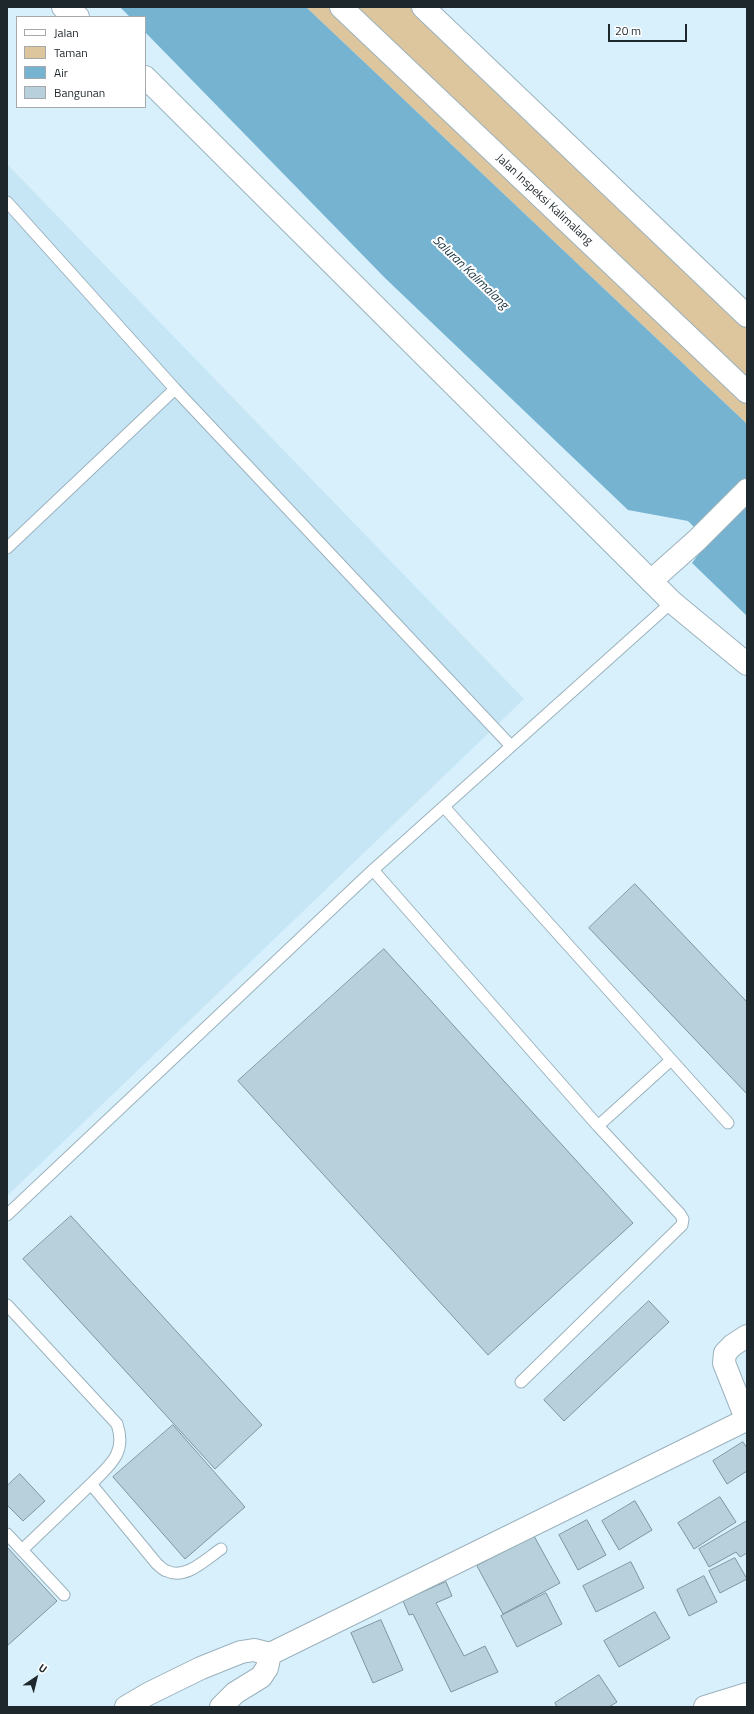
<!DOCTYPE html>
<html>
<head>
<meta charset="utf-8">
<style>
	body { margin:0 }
	#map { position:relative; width:754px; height:1714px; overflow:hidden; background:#d8f0fc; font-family:"Titillium Web",sans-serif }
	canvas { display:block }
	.frame { position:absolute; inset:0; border:8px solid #1e272c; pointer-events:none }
	.legend { position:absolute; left:16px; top:16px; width:130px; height:92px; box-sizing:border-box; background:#fff; border:1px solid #a5a9ab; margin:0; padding:5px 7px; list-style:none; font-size:12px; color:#1e272c }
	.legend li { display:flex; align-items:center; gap:8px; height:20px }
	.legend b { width:20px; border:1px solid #a5a9ab }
	.north { position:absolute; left:16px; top:1658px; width:40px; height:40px; -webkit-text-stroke:3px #fff; paint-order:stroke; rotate:35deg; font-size:11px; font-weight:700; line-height:16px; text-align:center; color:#1e272c }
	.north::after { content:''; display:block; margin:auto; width:14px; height:18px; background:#1e272c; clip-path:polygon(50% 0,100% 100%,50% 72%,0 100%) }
	.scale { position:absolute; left:608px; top:24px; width:79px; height:18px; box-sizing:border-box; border:2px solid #1e272c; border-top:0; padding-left:5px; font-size:12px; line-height:14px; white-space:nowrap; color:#1e272c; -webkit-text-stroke:3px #fff; paint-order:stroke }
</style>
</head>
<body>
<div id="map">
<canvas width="754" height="1714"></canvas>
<div class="frame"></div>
<ul class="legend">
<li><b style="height:5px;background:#fff"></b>Jalan</li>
<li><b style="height:11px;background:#ddc69e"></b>Taman</li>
<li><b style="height:11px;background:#76b3d0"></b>Air</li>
<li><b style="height:11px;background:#b8d0dc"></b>Bangunan</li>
</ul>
<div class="north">U</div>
<div class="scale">20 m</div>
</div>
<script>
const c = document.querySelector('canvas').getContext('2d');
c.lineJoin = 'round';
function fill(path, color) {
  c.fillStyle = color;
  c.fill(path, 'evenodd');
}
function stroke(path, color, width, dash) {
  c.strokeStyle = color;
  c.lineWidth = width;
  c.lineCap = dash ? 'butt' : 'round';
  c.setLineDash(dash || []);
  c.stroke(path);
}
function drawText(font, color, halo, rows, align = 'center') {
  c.font = font + ' "Titillium Web",sans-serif';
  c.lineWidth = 4;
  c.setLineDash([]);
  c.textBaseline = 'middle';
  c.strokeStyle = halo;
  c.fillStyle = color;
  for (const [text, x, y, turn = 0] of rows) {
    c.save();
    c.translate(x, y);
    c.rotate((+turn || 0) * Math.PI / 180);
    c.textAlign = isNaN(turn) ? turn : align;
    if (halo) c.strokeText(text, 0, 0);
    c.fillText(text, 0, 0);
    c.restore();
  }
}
const built = new Path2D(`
	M7 164 524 699 7 1196Z`);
const green = new Path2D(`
	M306 7H423L747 315V426L745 422Z`);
const water = new Path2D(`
	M120 7H306L745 422 747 426V616L692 563 708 541 688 521 628 510 385 278 145 32V17H130Z`);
const building = new Path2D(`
	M635 884 747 1002V1094L589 928Z
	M384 949 633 1223 488 1355 238 1081Z
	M71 1216 262 1425 215 1469 23 1259Z
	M649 1301 669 1322 564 1421 544 1400Z
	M173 1425 245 1507 185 1559 113 1477Z
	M743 1442 747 1448V1471L727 1484 713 1461Z
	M20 1474 45 1501 23 1521 7 1505V1486Z
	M720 1497 736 1522 694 1549 678 1523Z
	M635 1501 652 1530 619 1550 602 1521Z
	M587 1520 606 1555 578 1570 559 1535Z
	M747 1521V1553L740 1557 736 1552 709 1567 699 1549Z
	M534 1536 560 1583 503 1614 477 1566Z
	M7 1547 57 1601 7 1646Z
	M735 1558 747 1579 720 1593 709 1571Z
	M631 1562 644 1588 596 1612 583 1586Z
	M704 1576 717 1602 689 1616 677 1590Z
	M446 1582 452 1596 436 1603 464 1656 485 1646 498 1672 451 1692 413 1614 409 1615 403 1601Z
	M546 1593 562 1624 517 1647 501 1616Z
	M655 1612 670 1638 619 1667 604 1641Z
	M381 1620 403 1670 373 1683 351 1633Z
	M599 1675 617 1702 609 1707H557L555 1703Z`);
const service = new Path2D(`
	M7 202 175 389 511 746
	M7 548 175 389
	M445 808 728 1123
	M373 870 598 1126 680 1214 683 1219 682 1225 521 1382
	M598 1126 671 1060
	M7 1215 373 870 672 602
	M7 1305 117 1424C127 1453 110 1465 91 1484L157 1564C160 1566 163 1570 167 1571 186 1580 206 1559 221 1549
	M7 1534 64 1595
	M22 1550 91 1484`);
const minor = new Path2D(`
	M651 581 697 540 747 490
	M747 1336 733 1345 725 1353 724 1363 747 1421
	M126 1707 148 1694 201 1668 241 1652 254 1650 270 1654 746 1420
	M221 1707 235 1693 261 1677 267 1668 270 1654`);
const primary = new Path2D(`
	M63 7 78 17
	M341 7 747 392
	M423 7 747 316
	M145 77 672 602 747 664`);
const motorway = new Path2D(`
	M705 1707 747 1694`);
const streetNames = [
	["Jalan Inspeksi Kalimalang",544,200,43]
];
const waterNames = [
	["Saluran Kalimalang",470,273,44]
];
fill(built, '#c6e6f6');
fill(green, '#ddc69e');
fill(water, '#76b3d0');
fill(building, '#b8d0dc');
stroke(building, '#7e949f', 1);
stroke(service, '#9bb2bd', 13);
stroke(minor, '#9bb2bd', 24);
stroke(primary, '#9bb2bd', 24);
stroke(motorway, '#9bb2bd', 24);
stroke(service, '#fff', 11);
stroke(minor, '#fff', 22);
stroke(primary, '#fff', 22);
stroke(motorway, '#fff', 22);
drawText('12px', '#1e272c', '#fff', streetNames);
drawText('italic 13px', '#163441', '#fff', waterNames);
</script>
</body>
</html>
